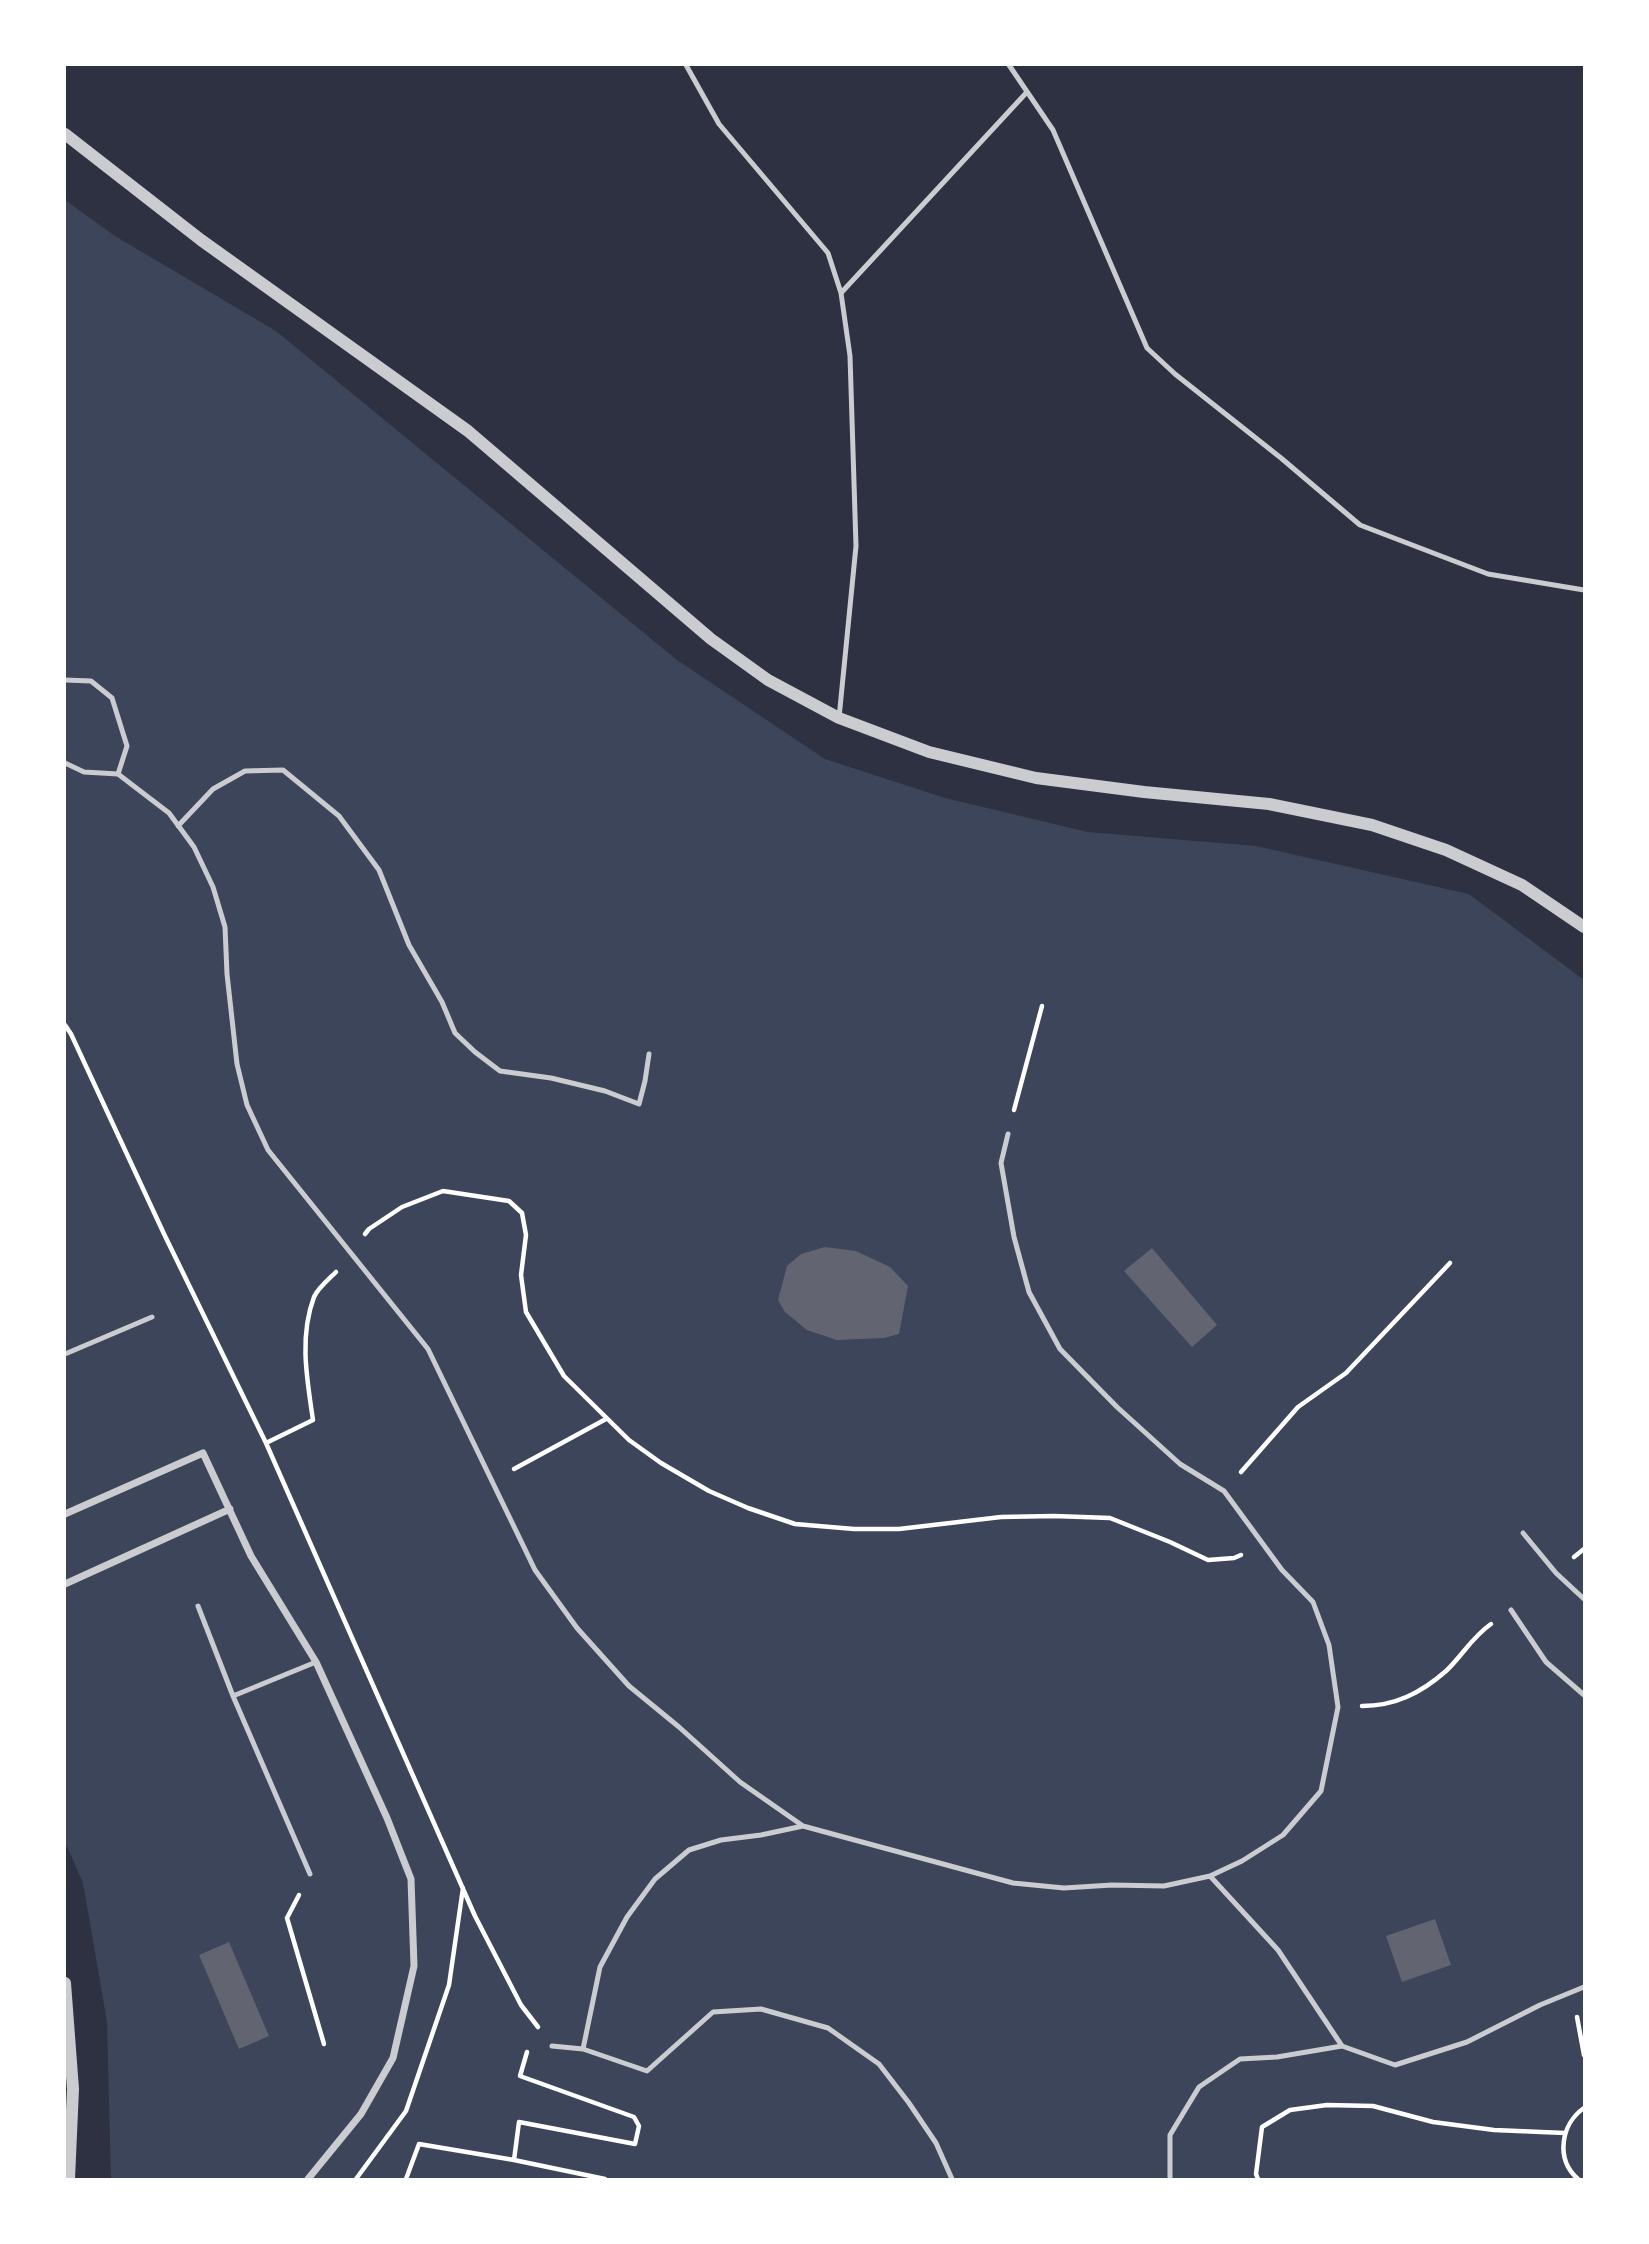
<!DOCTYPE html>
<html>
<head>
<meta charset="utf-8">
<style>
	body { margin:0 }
	#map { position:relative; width:1649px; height:2244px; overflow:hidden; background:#2d3142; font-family:Rubik,sans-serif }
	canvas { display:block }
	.frame { position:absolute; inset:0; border:66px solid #fff; pointer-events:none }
</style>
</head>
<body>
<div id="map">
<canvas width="1649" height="2244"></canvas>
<div class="frame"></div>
</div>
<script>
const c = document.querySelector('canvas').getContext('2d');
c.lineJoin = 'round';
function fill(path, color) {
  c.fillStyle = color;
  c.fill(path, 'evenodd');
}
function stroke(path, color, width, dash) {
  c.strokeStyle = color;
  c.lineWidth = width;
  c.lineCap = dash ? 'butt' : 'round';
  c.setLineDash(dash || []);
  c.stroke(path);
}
const green = new Path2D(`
	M65 200 115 236 276 331 677 660 825 759 945 798 1088 832 1256 846 1469 894 1584 980V2179H111L107 2022 83 1883 65 1842Z`);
const building = new Path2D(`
	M825 1247 856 1251 890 1267 908 1286 899 1334 884 1338 837 1340 807 1330 785 1312 778 1300 787 1266 801 1254Z
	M1152 1248 1217 1325 1192 1347 1124 1271Z
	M1435 1919 1451 1965 1402 1982 1386 1936Z
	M229 1942 269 2036 239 2049 199 1955Z`);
const path = new Path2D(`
	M65 1025 71 1034 165 1236 266 1443 475 1916 521 2005 538 2027
	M1014 1110 1042 1006
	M365 1234 369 1229 402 1207 443 1191 509 1201 522 1213 526 1235 521 1275 526 1312 564 1376 629 1440 661 1463 709 1491 748 1508 795 1524 854 1529H899L1001 1517 1054 1516 1110 1518 1170 1542 1208 1560 1234 1558 1241 1555
	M266 1443 313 1420C307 1379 299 1337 314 1297 318 1288 329 1279 336 1272
	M514 1469 606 1419
	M1241 1472 1298 1407 1346 1373 1450 1263
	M1574 1557 1584 1549
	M1362 1706C1395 1706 1421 1693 1446 1671 1462 1656 1472 1637 1491 1624
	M299 1895 287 1918 324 2044
	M1577 2017 1584 2055
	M527 2052 520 2076 634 2117 639 2126 635 2144 519 2122 514 2160 605 2179
	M356 2179 406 2111 449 1985 463 1888
	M406 2179 419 2144 514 2160
	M1258 2179 1256 2174 1262 2127 1290 2110 1327 2105 1373 2106 1433 2122 1494 2130 1565 2133
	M1578 2179C1555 2159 1561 2124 1584 2108`);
const service = new Path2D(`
	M686 65 719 124 828 253 841 293 850 356 856 546 839 718
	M1009 65 1053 130 1147 348 1175 374 1281 458 1360 525 1488 574 1584 590
	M841 293 1027 92
	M65 680 91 681 112 698 127 746 118 774
	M65 763 84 772 118 774 169 813 194 847 213 887 225 927 227 974 237 1064 247 1105 268 1150 428 1349 535 1570 577 1628 629 1686 679 1727 740 1782 803 1826 1013 1883 1064 1888 1112 1885 1164 1886 1210 1876 1242 1861 1283 1835 1321 1791 1338 1707 1329 1645 1313 1602 1282 1570 1224 1491 1180 1464 1117 1407 1060 1349 1029 1292 1014 1237 1001 1163 1008 1134
	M178 826 213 789 245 771 283 770 339 816 379 870 409 945 442 1002 455 1033 475 1052 500 1071 551 1078 605 1091 639 1104 645 1081 649 1054
	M65 1354 152 1317
	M1523 1533 1556 1573 1584 1599
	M198 1606 233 1696
	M1511 1610 1546 1662 1584 1695
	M310 1874 233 1696 316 1662
	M1210 1876 1278 1950 1342 2046 1395 2065 1467 2042 1540 2005 1584 1987
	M552 2046 583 2049 647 2071 713 2012 761 2009 828 2028 879 2064 909 2103 936 2143 952 2179
	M583 2049 600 1967 627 1917 655 1879 689 1850 721 1840 761 1835 803 1826
	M1170 2179V2135L1199 2087 1240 2059 1277 2057 1342 2046`);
const minor = new Path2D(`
	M65 1514 203 1453 251 1556 316 1662 387 1818 411 1879 414 1966 393 2058 361 2114 308 2179
	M65 1584 230 1509`);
const tertiary = new Path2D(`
	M65 134 201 240 468 431 711 639 768 680 839 718 929 752 1036 778 1144 792 1269 804 1372 825 1446 850 1522 885 1584 927
	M65 1983 73 2089 69 2179`);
fill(green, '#3c4559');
fill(building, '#626471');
stroke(path, '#fff', 4.5);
stroke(service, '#caccd0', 5);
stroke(minor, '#caccd0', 7);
stroke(tertiary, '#caccd0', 12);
</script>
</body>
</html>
